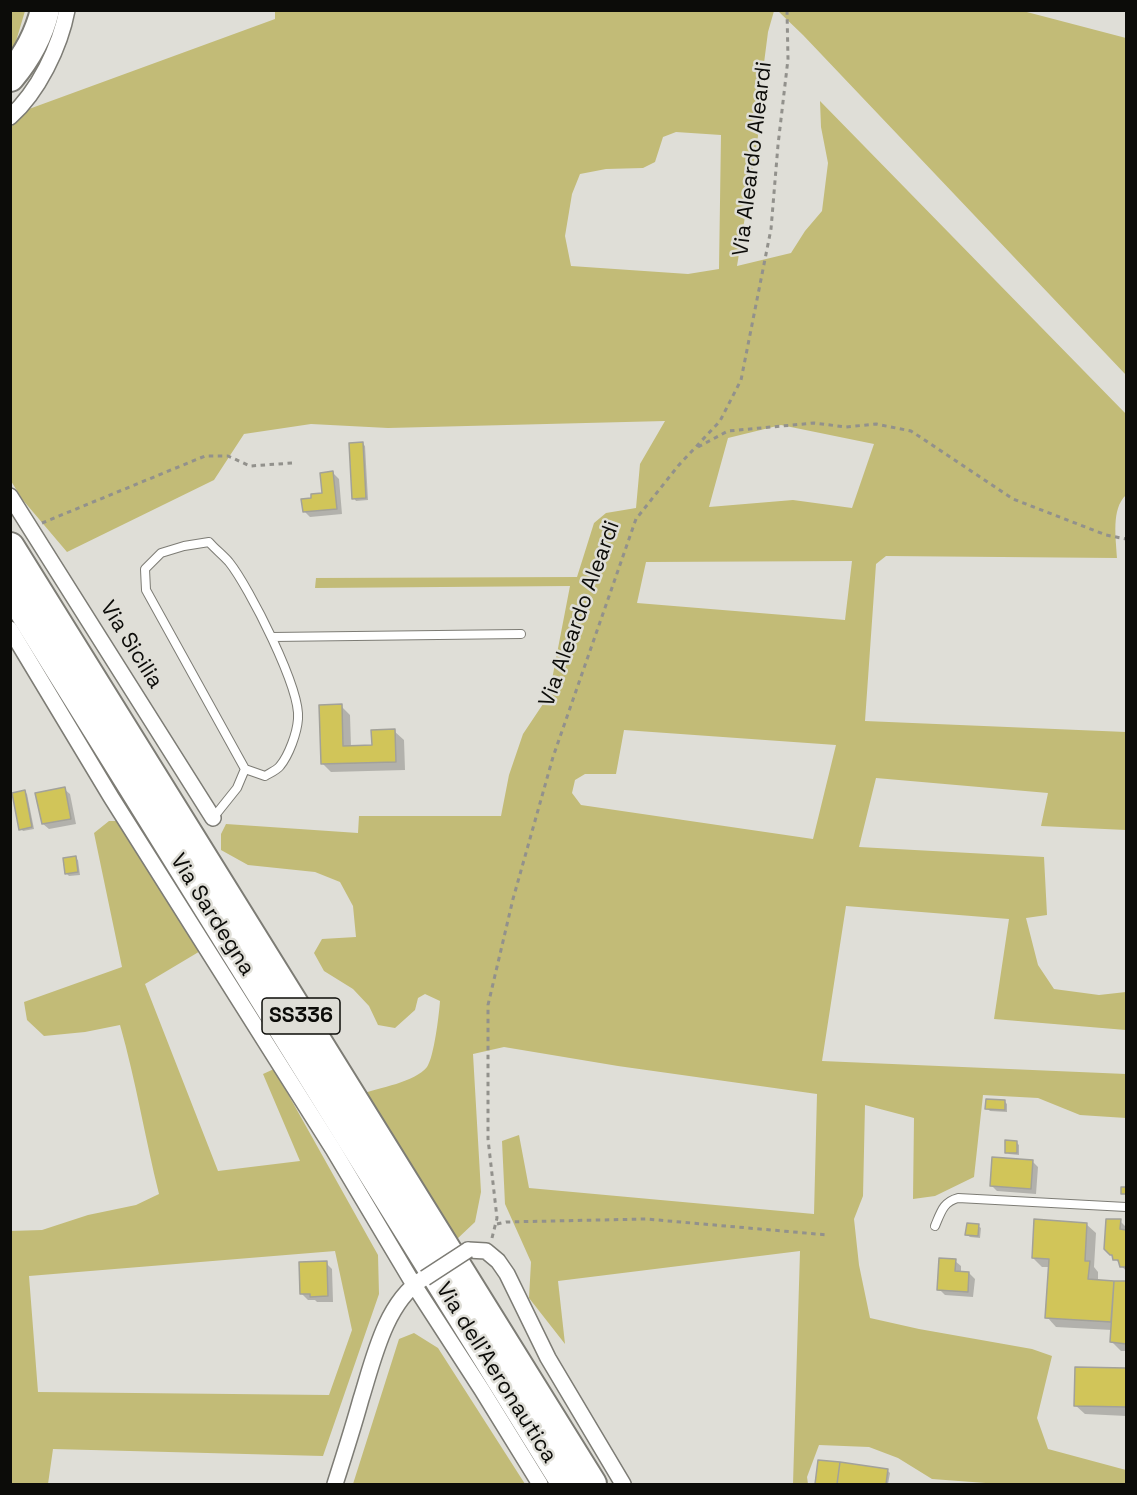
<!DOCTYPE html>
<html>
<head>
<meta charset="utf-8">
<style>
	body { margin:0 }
	#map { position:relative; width:1137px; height:1495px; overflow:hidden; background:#dfded7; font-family:"Space Grotesk",sans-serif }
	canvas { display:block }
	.frame { position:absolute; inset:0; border:12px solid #0c0c09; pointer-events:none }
</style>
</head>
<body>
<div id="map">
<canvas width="1137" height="1495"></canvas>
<div class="frame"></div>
</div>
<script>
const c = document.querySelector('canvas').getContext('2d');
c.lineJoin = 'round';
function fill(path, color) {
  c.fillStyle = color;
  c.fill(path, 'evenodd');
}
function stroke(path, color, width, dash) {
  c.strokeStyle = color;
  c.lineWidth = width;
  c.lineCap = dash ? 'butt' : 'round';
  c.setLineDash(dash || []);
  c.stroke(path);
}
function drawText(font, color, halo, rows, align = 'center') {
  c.font = font + ' "Space Grotesk",sans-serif';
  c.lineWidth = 5;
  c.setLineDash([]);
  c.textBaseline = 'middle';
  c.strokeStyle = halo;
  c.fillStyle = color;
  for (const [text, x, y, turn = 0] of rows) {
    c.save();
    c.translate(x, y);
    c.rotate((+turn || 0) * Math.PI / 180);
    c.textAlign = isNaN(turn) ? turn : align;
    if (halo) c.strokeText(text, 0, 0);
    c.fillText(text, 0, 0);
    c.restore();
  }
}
const green = new Path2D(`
	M11 11H25L14 48 11 52Z
	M275 11H774L768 32 760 94 758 136 737 266 791 253 805 231 822 211 828 163 821 127 820 101 1126 414V495C1111 509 1116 538 1117 558L886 556 876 564 865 721 1126 732V830L1041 826 1048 793 876 778 859 847 1044 857 1047 915 1026 918 1038 965 1054 989 1099 995 1126 992V1030L994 1019 1009 919 846 906 822 1061 1126 1074V1118L1080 1115 1038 1098 983 1095 974 1177 935 1196 913 1199 914 1118 865 1105 863 1196 854 1219 859 1265 870 1318 919 1329 1032 1349 1052 1356 1037 1418 1048 1449 1126 1470V1484H999L932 1479 898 1458 869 1447 819 1445 807 1477 808 1484H793L800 1251 558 1281 565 1344 529 1298 531 1262 505 1204 502 1141 519 1135 529 1188 814 1214 817 1094 618 1066 504 1047 473 1054 481 1192 475 1222 456 1240 361 1094C379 1088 415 1082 427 1067 434 1057 439 1015 440 1001L425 994 418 998 415 1010 395 1028 378 1025 369 1006 353 989 324 971 314 953 322 939 356 937 353 906 340 882 315 872 248 865 221 850V834L226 824 358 833 359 816H501L509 775 523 734 549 695 570 586 315 588 316 578 577 577 594 523 606 513 636 508 640 464 665 421 388 428 311 424 244 434 214 480 67 552 22 499 11 481V127L29 109 275 19ZM676 132 721 135 719 269 688 274 571 266 565 236 572 194 580 174 606 169 643 168 655 162 663 137ZM781 425 874 444 852 508 793 500 709 507 728 438ZM646 562 852 561 845 620 637 603ZM624 730 836 745 813 839 581 805 572 793 575 780 585 774H616Z
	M778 11H1023L1126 38V375L803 35Z
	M109 821H128L207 947 145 984 218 1171 300 1161 263 1074 274 1069 378 1255 379 1294 323 1456 53 1449 48 1484H11L10 1231 42 1230 88 1215 136 1205 159 1194C145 1138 136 1081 120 1025L85 1032 44 1036 27 1020 24 1002 122 967 94 833ZM335 1251 352 1330 329 1395 38 1392 29 1276Z
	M414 1333 438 1348 525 1484H353L399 1339Z`);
const shadow = new Path2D(`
	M362 443 365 446 368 500 356 501 354 498Z
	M333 473 339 479 342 514 310 517 304 511 324 494Z
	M341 706 350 715 351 747H373L394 731 404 740 405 770 331 772 322 763Z
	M64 789 70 794 76 824 49 829 43 824Z
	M24 791 27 794 34 829 23 831 21 829Z
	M75 858 78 860 80 875 69 876 67 874Z
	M1005 1102 1007 1104V1112L990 1111 987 1108Z
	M1016 1142 1019 1145V1155L1009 1154 1007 1152Z
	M1032 1161 1038 1167 1036 1194 997 1191 991 1185Z
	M1120 1221 1126 1227V1271L1106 1248Z
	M1086 1224 1096 1233 1094 1267 1098 1272V1281L1126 1283V1351H1121L1112 1342V1330L1056 1327 1047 1317 1050 1267H1042L1033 1258Z
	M978 1226 981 1228 980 1238 970 1237 967 1235Z
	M955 1261 961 1266V1273H969L975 1279 973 1297 945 1295 939 1289Z
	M326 1263 332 1269 333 1302H317L315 1300H308L302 1294Z
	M1076 1368 1126 1370V1416L1085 1414 1075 1405Z
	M887 1470 890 1473 888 1484 816 1483Z`);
const building = new Path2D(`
	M363 442 366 498 352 499 349 443Z
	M333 471 337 509 303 512 301 499 311 498V494L322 493 320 473Z
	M342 704 343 746 372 745 371 730 395 729 396 762 321 764 319 705Z
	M65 787 71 819 42 824 35 793Z
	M25 790 32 827 19 830 12 793Z
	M76 856 78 872 65 874 63 858Z
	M986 1099 1005 1100V1110L985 1109Z
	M1005 1140 1017 1141V1153H1005Z
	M992 1157 1033 1160 1031 1189 990 1186Z
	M1121 1187H1126V1194H1121Z
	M1034 1219 1087 1223 1085 1261H1090L1088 1279 1114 1281 1111 1322 1045 1318 1049 1259 1032 1258Z
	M1106 1219H1121L1120 1229 1126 1230V1267H1120L1118 1260H1113L1112 1255H1110L1104 1249Z
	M967 1223 979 1224 978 1236 965 1235Z
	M939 1258 956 1259 955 1271 969 1272 968 1292 937 1290Z
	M327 1261 328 1296 310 1297V1294H300L299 1262Z
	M1114 1281H1126V1344L1110 1342Z
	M1075 1367 1126 1368V1407L1074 1406Z
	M818 1460 840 1462 837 1484H815Z
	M840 1462 888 1469 886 1484H837Z`);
const path = new Path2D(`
	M698 447 728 431 814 423 846 427 876 424 911 431 1013 499 1106 535 1126 539
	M42 523 205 456H228L250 466 292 463
	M497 1224 506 1222 646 1219 828 1235
	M492 1238 497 1218 488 1139V1005L513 899 553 757 636 519 678 466 720 421 741 380 771 229 778 145 788 59 787 10`);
const lane = new Path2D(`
	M209 542C215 549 223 555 229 562 249 587 301 689 298 719 297 733 289 755 280 766 277 770 270 773 265 776L245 769 146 590 145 569 161 553 184 546Z
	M272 637 521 634
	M213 818 237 788 245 769
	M935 1226C941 1212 943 1202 958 1198L1126 1207`);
const street = new Path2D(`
	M10 117C38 92 60 47 67 10
	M10 496 213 818
	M10 629 111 797 333 1149 414 1285 482 1390 540 1484
	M468 1250 486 1251 498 1261 507 1274 548 1358 623 1484
	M335 1484C344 1456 353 1428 361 1399 373 1361 385 1304 421 1280`);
const highway = new Path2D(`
	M10 77C26 58 39 35 45 10
	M10 547 592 1484
	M10 589 566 1484`);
const streetBridge = new Path2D(`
	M425 1278 468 1250`);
const shields = [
	[301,1016,78]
];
const shieldNames = [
	["SS336",301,1016]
];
const streetNames = [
	["Via Aleardo Aleardi",753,159,-83],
	["Via Aleardo Aleardi",580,614,-70],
	["Via Sicilia",131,645,58],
	["Via Sardegna",212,915,58],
	["Via dell'Aeronautica",496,1373,58]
];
fill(green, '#c2bb77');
fill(shadow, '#0003');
fill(building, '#d1c559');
stroke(building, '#a2a19a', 1.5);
stroke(lane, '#7d7c75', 10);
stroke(street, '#7d7c75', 18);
stroke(highway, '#7d7c75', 32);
stroke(path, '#92918c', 3, [4.5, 4.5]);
stroke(lane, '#fff', 8);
stroke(street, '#fff', 15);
stroke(highway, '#fff', 28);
stroke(streetBridge, '#7d7c75', 18, []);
stroke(streetBridge, '#fff', 15);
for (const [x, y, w] of shields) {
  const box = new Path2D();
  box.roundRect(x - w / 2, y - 18, w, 36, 4.5);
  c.fillStyle = '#dfded7';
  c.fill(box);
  stroke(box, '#0c0c09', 1.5);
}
drawText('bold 21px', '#0c0c09', null, shieldNames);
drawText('22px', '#0c0c09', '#dfded7', streetNames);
</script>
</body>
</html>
